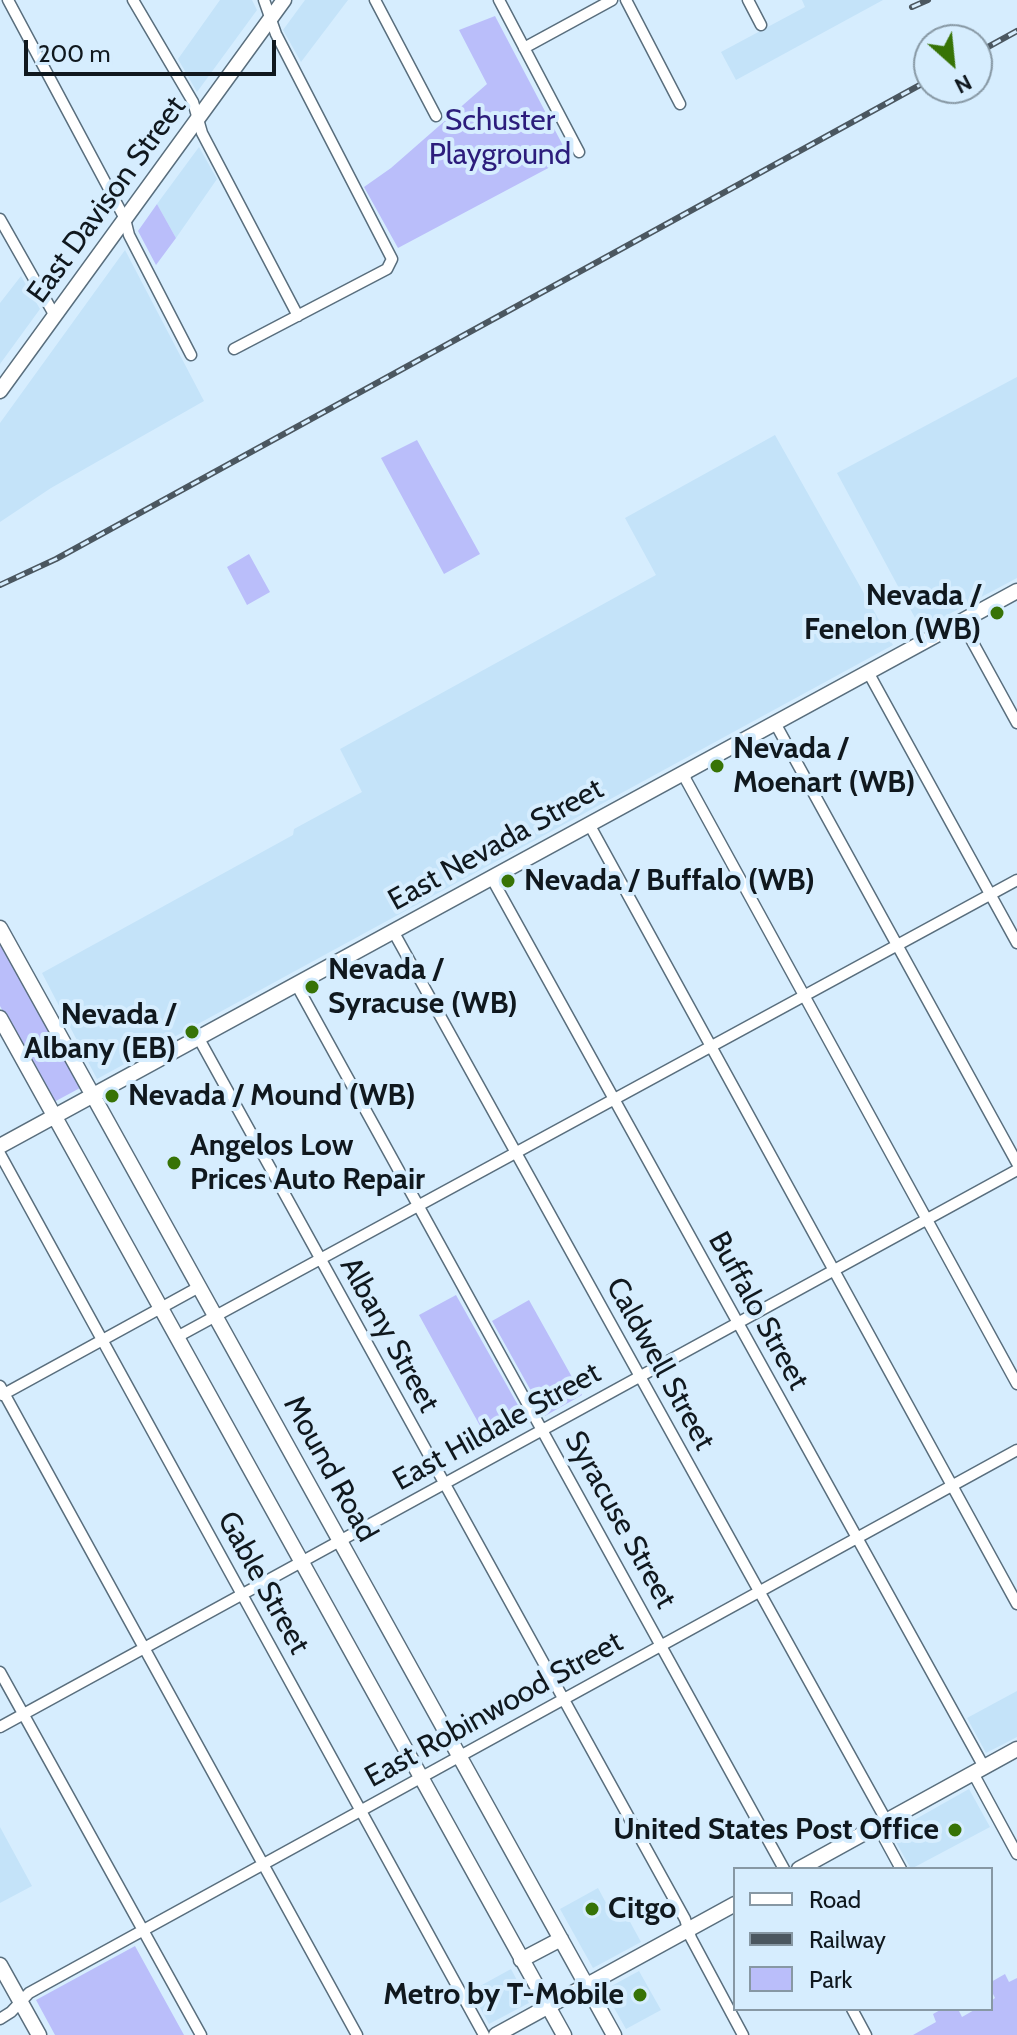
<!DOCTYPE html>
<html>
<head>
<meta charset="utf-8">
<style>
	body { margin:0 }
	#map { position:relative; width:1017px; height:2035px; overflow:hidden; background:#d6edfe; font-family:Cabin,sans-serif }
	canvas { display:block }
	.legend { position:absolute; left:733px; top:1867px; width:260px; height:144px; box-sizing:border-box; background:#d6edfe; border:2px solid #8798a4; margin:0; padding:10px 14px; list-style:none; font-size:24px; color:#10181e }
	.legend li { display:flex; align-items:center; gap:16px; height:40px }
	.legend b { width:40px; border:2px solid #8798a4 }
	.north { position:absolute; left:913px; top:24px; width:80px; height:80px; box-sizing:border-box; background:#d6edfe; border:2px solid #8798a4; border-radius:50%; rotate:153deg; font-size:22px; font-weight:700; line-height:32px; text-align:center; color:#10181e }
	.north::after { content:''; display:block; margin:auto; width:28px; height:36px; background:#377306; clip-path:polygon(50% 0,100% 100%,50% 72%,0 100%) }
	.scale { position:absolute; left:24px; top:40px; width:252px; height:36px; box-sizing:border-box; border:4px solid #10181e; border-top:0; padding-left:10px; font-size:24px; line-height:28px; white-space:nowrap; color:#10181e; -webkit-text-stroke:6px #d6edfe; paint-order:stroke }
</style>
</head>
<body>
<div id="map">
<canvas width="1017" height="2035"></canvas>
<ul class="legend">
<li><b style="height:10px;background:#fff"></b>Road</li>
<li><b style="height:10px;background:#4b5760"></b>Railway</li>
<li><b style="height:22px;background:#babefa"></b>Park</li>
</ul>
<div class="north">N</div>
<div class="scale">200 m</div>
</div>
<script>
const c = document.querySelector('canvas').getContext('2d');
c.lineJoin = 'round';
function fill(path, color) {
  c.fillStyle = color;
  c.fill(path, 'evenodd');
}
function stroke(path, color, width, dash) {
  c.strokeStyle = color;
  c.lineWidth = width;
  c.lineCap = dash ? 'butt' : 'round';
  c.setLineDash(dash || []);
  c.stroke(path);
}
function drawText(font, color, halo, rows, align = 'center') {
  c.font = font + ' Cabin,sans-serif';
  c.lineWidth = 8;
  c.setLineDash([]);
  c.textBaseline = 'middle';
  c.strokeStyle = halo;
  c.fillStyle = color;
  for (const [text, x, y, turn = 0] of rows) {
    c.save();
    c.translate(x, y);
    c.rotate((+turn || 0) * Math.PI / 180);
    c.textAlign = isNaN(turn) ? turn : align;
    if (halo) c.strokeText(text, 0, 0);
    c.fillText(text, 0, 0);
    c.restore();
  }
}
const built = new Path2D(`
	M220 0H252L257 10 197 92 178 59Z
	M305 0H348L301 62 283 30Z
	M802 0H883L736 80 721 52 805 7Z
	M199 147 217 179 176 238 157 204Z
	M125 250 204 401 51 488 0 522V423Z
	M21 276 40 309 0 364V303Z
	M1017 377V578L921 629 837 473Z
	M775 435 893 645 97 1079 42 973 293 835 294 829 362 792 340 749 656 575 625 518Z
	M1017 1691V1737L986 1753 967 1718Z
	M969 1789 990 1827 911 1869 891 1833Z
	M0 1827 32 1886 0 1903Z
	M598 1888 612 1914 623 1909 641 1942 593 1968 560 1909Z
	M511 1969 529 2003 489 2024 471 1991Z
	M639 1971 661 2010 626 2029 604 1990Z`);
const green = new Path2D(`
	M495 16 569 157 398 248 364 187 391 168 487 84 459 30Z
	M157 204 176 238 156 265 138 231Z
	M417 440 480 554 444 574 381 458Z
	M249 554 270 592 247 605 227 567Z
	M0 944 80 1088 54 1102 0 1006Z
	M456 1295 528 1423 490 1444 419 1315Z
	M529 1300 582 1395 545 1416 492 1321Z
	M135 1946 184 2035H55L36 2000Z
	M1005 1974 1009 1982 1017 1978V2035H913L936 2022 933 2014 942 2009H958L962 2017 976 2009H991V2001L995 1998 991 1990V1982Z`);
const street = new Path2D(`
	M8 0 125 219 129 235 191 355
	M133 0 193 102 202 133 298 316
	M375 0 436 116
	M499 0 579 152
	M626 0 680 104
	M748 0 761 25
	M524 48 612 0
	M0 219 55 316
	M234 349 387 269 392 259 276 34 264 0
	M961 621 1017 723
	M868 672 1017 943
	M775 723 1017 1163
	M685 772 686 780 1017 1384
	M589 824 1017 1604
	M491 877 984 1767
	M393 931 886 1820
	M296 984 784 1869
	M198 1037 685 1919 691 1938 743 2035
	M0 1154 484 2035
	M177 1337 1017 880
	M0 1386 357 2035
	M2 1395 199 1287
	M0 1672 201 2035
	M0 1727 1017 1170
	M973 1773 1017 1854
	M877 1825 901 1869
	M852 2009 866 2035
	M0 2019 11 2012 29 1993 1017 1450`);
const secondary = new Path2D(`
	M0 391 284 0
	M0 928 614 2035
	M0 1018 564 2035
	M0 1146 1017 591
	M799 1869 1017 1749
	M521 1960 561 1939
	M0 1965 39 2035
	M496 2035 735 1904`);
const rail = new Path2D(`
	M912 7 928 0
	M977 53 1017 31
	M0 585 56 559 929 80`);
const markers = [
	[997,613,8,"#377306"],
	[717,766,8,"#377306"],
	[508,881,8,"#377306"],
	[312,987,8,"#377306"],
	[192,1032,8,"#377306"],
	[112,1096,8,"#377306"],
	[174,1163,8,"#377306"],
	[955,1830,8,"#377306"],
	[592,1909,8,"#377306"],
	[640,1995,8,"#377306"]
];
const parkNames = [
	["Schuster",500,121],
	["Playground",500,155]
];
const streetNames = [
	["East Davison Street",107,200,-54],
	["East Nevada Street",496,845,-29],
	["Buffalo Street",758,1311,61],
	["Albany Street",389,1335,61],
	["Caldwell Street",660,1364,61],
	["East Hildale Street",497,1427,-29],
	["Mound Road",330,1469,61],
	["Syracuse Street",620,1520,61],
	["Gable Street",263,1583,61],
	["East Robinwood Street",494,1710,-29]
];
const poiNames = [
	["Nevada /",981,596,"right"],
	["Fenelon (WB)",981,630,"right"],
	["Nevada /",733,749],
	["Moenart (WB)",733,783],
	["Nevada / Buffalo (WB)",524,881],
	["Nevada /",328,970],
	["Syracuse (WB)",328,1004],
	["Nevada /",176,1015,"right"],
	["Albany (EB)",176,1049,"right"],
	["Nevada / Mound (WB)",128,1096],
	["Angelos Low",190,1146],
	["Prices Auto Repair",190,1180],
	["United States Post Office",939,1830,"right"],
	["Citgo",608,1909],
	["Metro by T-Mobile",624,1995,"right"]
];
fill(built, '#c4e3f9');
fill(green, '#babefa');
stroke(street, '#596e7d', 13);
stroke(secondary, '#596e7d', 17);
stroke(street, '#fff', 10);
stroke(secondary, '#fff', 14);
stroke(rail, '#4b5760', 6);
stroke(rail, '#d6edfe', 3, [9]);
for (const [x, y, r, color] of markers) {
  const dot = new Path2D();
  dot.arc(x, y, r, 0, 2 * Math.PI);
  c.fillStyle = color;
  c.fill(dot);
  stroke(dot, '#d6edfe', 3);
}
drawText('30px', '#2c1d7c', '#d6edfe', parkNames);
drawText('30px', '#10181e', '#d6edfe', streetNames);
drawText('bold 30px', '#10181e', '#d6edfe', poiNames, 'left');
</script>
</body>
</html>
